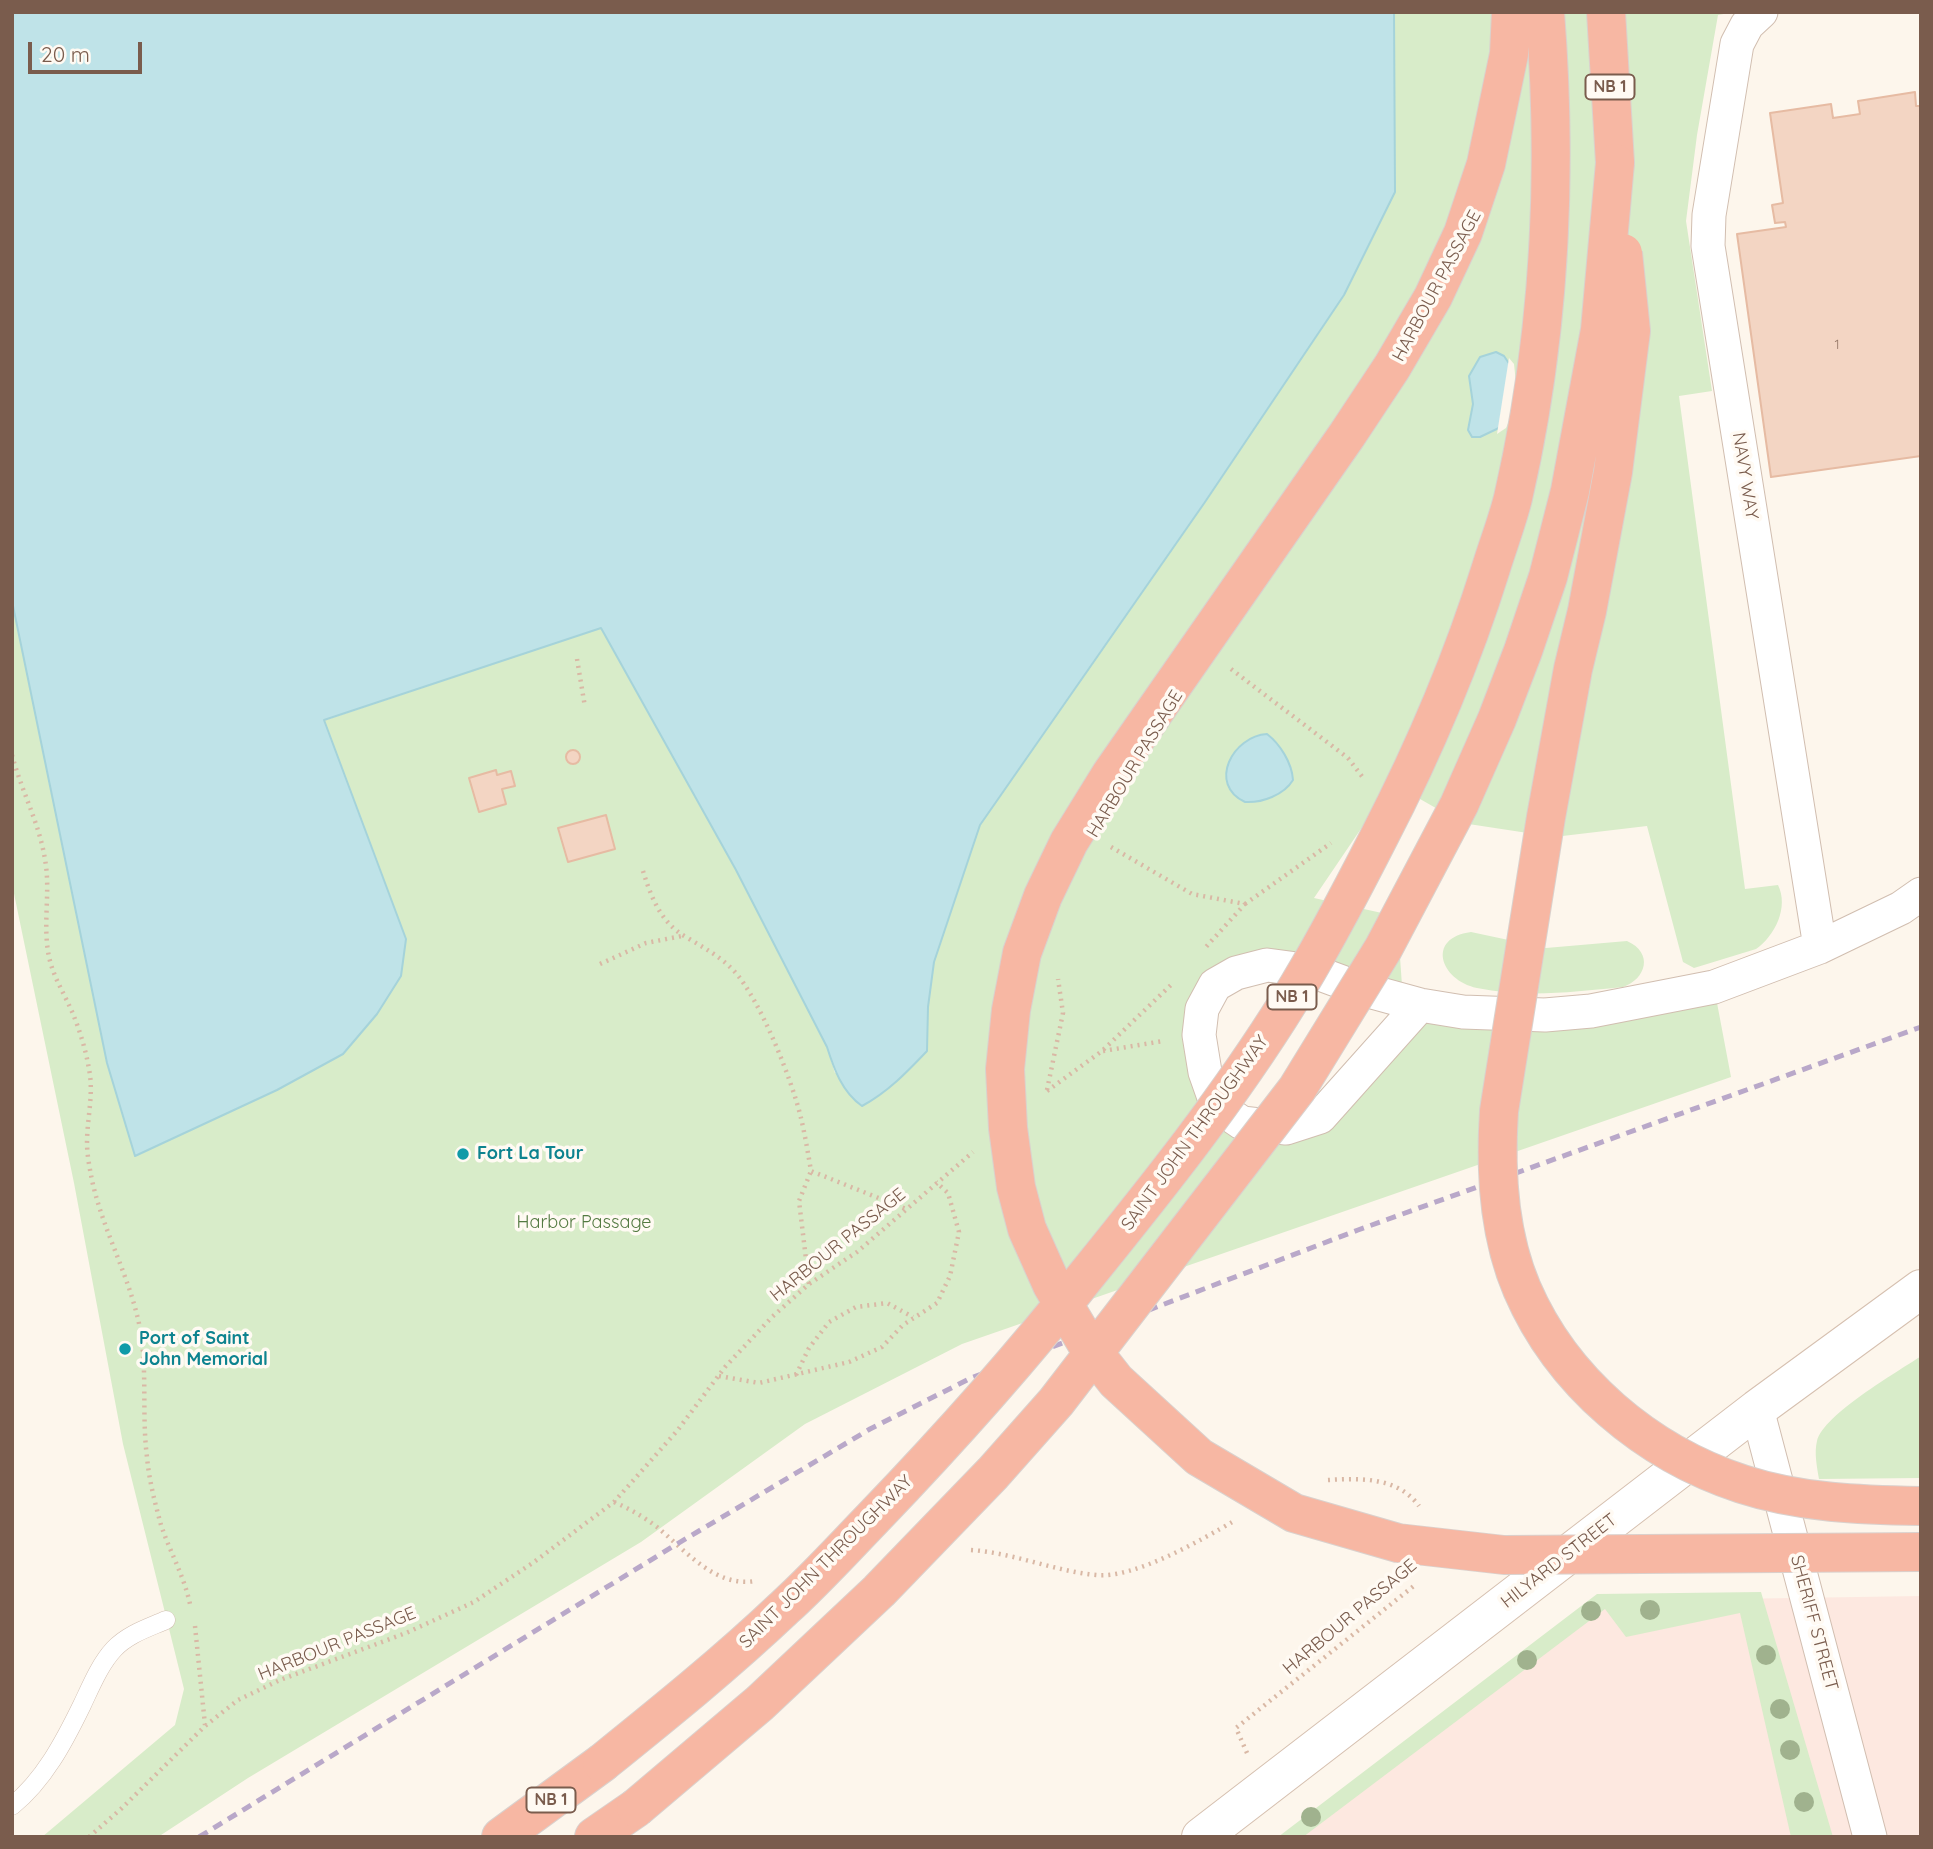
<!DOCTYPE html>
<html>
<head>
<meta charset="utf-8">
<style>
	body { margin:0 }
	#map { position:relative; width:1933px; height:1849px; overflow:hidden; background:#fdf6ec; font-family:Quicksand,sans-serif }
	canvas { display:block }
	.frame { position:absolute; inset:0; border:14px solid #7a5c4d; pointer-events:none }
	.scale { position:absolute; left:28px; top:42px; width:114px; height:32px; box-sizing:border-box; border:4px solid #7a5c4d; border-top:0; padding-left:9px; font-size:21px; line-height:24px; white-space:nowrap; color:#7a5c4d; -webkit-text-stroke:5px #fffaf3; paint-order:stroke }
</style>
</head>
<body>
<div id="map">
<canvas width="1933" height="1849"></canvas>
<div class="frame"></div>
<div class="scale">20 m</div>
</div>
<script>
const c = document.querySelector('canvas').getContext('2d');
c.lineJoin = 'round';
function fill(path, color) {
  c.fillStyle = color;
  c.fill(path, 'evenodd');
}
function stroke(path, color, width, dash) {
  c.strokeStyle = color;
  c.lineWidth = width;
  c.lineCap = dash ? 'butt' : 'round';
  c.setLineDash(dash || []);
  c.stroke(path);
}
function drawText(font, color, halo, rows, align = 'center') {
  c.font = font + ' Quicksand,sans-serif';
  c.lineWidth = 7;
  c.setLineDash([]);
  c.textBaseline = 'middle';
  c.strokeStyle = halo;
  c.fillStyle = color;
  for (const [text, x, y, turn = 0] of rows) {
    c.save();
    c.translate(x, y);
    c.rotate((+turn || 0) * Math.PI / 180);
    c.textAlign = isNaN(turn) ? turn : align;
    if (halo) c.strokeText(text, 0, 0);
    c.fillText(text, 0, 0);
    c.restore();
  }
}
const commercial = new Path2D(`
	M1921 1596V1837H1291L1601 1601Z`);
const green = new Path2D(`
	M1394 12H1735L1718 15 1697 135 1686 221 1712 391 1679 396 1745 889 1778 885C1789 907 1775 936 1756 949L1694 968 1683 962 1647 826 1554 837 1462 823 1392 783 1314 898 1391 915 1400 957 1403 1000 1267 965 1202 1009 1217 1106 1286 1128 1420 1005 1463 1012 1714 987 1731 1077 962 1344 805 1424 641 1542 248 1778 158 1837H42L175 1725 184 1689 123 1444 74 1183 12 884V601L107 1063 135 1156 277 1090 343 1054 406 939 323 721 601 628 736 870 827 1047 835 1073 927 1051 928 1007 934 962 980 825 1205 502 1344 295 1395 192Z
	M1471 932 1546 948 1627 941C1654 953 1646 979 1623 987 1573 992 1526 998 1477 988 1440 980 1426 938 1471 932Z
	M1921 1356V1478L1819 1479C1817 1467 1814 1453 1817 1441 1824 1414 1896 1373 1921 1356Z
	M1761 1592 1833 1837H1791L1740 1613 1626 1637 1605 1609 1303 1837H1278L1597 1594Z`);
const water = new Path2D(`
	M12 12H1394L1395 192 1344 295 1205 502 980 825 934 962 928 1007 927 1051C907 1072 888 1092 862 1106 842 1092 834 1069 827 1047L736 870 601 628 324 720 406 939 401 976 377 1014 343 1054 277 1090 135 1156 107 1063 12 601Z
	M1496 352 1504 356 1510 365 1503 426 1480 437H1472L1468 430 1473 404 1469 376 1480 357Z
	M1267 734C1280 744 1292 763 1293 780 1284 795 1262 803 1245 802 1207 784 1233 736 1267 734Z`);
const pier = new Path2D(`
	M1509 358 1514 364 1516 383 1510 419 1506 428 1497 434Z`);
const building = new Path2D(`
	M1915 92 1916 106H1921V456L1771 477 1737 234 1786 227 1785 222 1775 223 1772 205 1783 203 1770 113 1831 104 1833 118 1860 114 1858 101Z
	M566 757a7 7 0 1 1 14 0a7 7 0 1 1-14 0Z
	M496 770 497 775 511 771 515 786 502 789 506 804 479 812 469 778Z
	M606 815 615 849 568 862 558 828Z`);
const path = new Path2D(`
	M577 659 585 707
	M1231 669 1348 758 1364 779
	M12 755C22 793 41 826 46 866 50 897 42 930 50 961 55 980 65 995 73 1014 80 1031 86 1051 89 1069 94 1094 87 1118 87 1143 87 1153 89 1165 91 1175 100 1223 125 1267 137 1315 149 1361 141 1411 147 1457 149 1480 155 1503 161 1525 170 1552 184 1576 190 1604
	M1111 847 1192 894 1245 904 1205 948
	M643 871C651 897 661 923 686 937 704 948 720 956 734 971 760 999 792 1080 801 1118 805 1135 808 1153 811 1171L906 1209
	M1245 904 1331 843
	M600 964 646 943 682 936
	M1103 1051 1163 1041
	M1047 1090 1063 1013 1058 979
	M1047 1091 1102 1051 1173 983
	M809 1284 799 1201 811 1171
	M796 1375 809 1348 829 1322 856 1307 887 1303 913 1317
	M719 1376 759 1383 849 1362 882 1347 903 1325 937 1303 950 1276 959 1232 948 1193 936 1182
	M1328 1480C1361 1478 1398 1477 1419 1506
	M614 1502C630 1509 644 1517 657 1527 684 1549 715 1588 755 1581
	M971 1550C1014 1553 1054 1571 1096 1575 1134 1579 1201 1540 1234 1521
	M195 1626 205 1725
	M1247 1753 1236 1728 1415 1585
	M89 1837 122 1808 205 1726 238 1700 280 1680 406 1633 474 1602 534 1562 614 1502 677 1431 725 1367 772 1317 809 1284 857 1252 973 1152`);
const service = new Path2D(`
	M12 1806C44 1780 64 1742 82 1705 91 1686 100 1664 114 1649 128 1634 148 1628 166 1620`);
const minor = new Path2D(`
	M1761 12 1747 25 1737 44 1709 215 1708 246 1820 947
	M1420 1005 1320 1117 1286 1128 1242 1123 1217 1106 1205 1072 1199 1035 1202 1009 1215 985 1236 973 1267 965 1312 971 1358 988 1420 1005 1463 1012 1545 1015 1591 1011 1714 987 1820 947 1901 908 1921 894
	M1757 1409 1870 1837`);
const secondary = new Path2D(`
	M1201 1837 1757 1409 1921 1289`);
const motorway = new Path2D(`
	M1606 12 1615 163
	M501 1837 602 1763
	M594 1837 636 1808`);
const rail = new Path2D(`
	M199 1837 677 1544 870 1429 971 1378 1358 1230 1921 1027`);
const motorwayBridge = new Path2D(`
	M1511 12 1509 54 1486 164 1463 233 1433 297 1392 367 1347 435 1111 774 1069 842 1043 896 1022 953 1011 1010 1005 1069 1008 1128 1016 1187 1027 1229 1052 1285 1087 1344 1116 1381 1199 1457 1294 1513 1398 1543 1504 1555 1921 1552
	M1623 253 1631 331 1613 472 1587 611 1573 669 1546 817 1499 1111C1495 1170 1498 1233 1522 1289 1562 1382 1647 1453 1742 1484 1800 1503 1861 1505 1921 1506
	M602 1763C664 1713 726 1663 784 1608 815 1580 843 1549 872 1519 947 1441 1018 1362 1085 1277 1157 1188 1229 1098 1289 1001 1322 948 1351 892 1379 837 1424 750 1462 661 1491 568 1498 545 1507 522 1513 498 1550 338 1558 176 1545 12
	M636 1808 760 1703 879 1591 993 1473 1056 1402 1297 1089 1383 949 1459 805 1497 719 1523 651 1548 577 1570 491 1600 330 1615 163`);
const trees = [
	[1650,1610],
	[1591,1611],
	[1766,1655],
	[1527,1660],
	[1780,1709],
	[1790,1750],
	[1804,1802],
	[1311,1817]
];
const markers = [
	[463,1154,7,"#0f9aa8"],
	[125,1349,7,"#0f9aa8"]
];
const numberNames = [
	["1",1837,345]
];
const shields = [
	[1610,87,49],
	[1292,997,49],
	[551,1800,49]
];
const shieldNames = [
	["NB 1",1610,87],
	["NB 1",1292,997],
	["NB 1",551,1800]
];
const streetNames = [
	["HARBOUR PASSAGE",1437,286,-62],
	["NAVY WAY",1745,476,81],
	["HARBOUR PASSAGE",1135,764,-59],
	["SAINT JOHN THROUGHWAY",1195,1133,-54],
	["HARBOUR PASSAGE",838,1245,-39],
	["HILYARD STREET",1559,1561,-38],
	["SAINT JOHN THROUGHWAY",826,1562,-45],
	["HARBOUR PASSAGE",1350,1617,-40],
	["SHERIFF STREET",1814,1623,75],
	["HARBOUR PASSAGE",337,1644,-22]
];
const cultureNames = [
	["Fort La Tour",477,1154],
	["Port of Saint",139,1339],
	["John Memorial",139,1360]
];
const parkNames = [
	["Harbor Passage",584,1223]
];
fill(commercial, '#fde8e0');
fill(green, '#d8ecc9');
fill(water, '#bfe3e8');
stroke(water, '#a5d3da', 2);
fill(pier, '#fdf6ec');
fill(building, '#f3d5c3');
stroke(building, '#e6bba3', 2);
stroke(service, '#d1beb0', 19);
stroke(minor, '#d1beb0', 35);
stroke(secondary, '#d6c0b0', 40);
stroke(motorway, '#dad1cd', 40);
stroke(path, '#d9b8a5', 4.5, [2, 5]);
stroke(service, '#fff', 18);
stroke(minor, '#fff', 33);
stroke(secondary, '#fff', 38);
stroke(motorway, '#f7b7a3', 38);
stroke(rail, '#b9a8c9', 5, [10, 7]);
stroke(motorwayBridge, '#dad1cd', 40, []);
stroke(motorwayBridge, '#f7b7a3', 38);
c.fillStyle = '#a0b28e';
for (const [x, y] of trees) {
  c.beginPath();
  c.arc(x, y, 10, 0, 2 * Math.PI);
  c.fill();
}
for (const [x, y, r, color] of markers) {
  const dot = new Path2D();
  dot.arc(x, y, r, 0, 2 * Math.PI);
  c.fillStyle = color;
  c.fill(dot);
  stroke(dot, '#fffaf3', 2.5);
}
drawText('14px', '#987a6a', null, numberNames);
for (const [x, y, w] of shields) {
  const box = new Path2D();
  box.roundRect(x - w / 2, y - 12.5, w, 25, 5);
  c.fillStyle = '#fffaf3';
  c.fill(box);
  stroke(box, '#7a5c4d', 2);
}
drawText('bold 16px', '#7a5c4d', null, shieldNames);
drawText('18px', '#7a5c4d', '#fffaf3', streetNames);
drawText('bold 18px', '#0d838f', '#fffaf3', cultureNames, 'left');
drawText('18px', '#537a41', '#fffaf3', parkNames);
</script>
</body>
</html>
